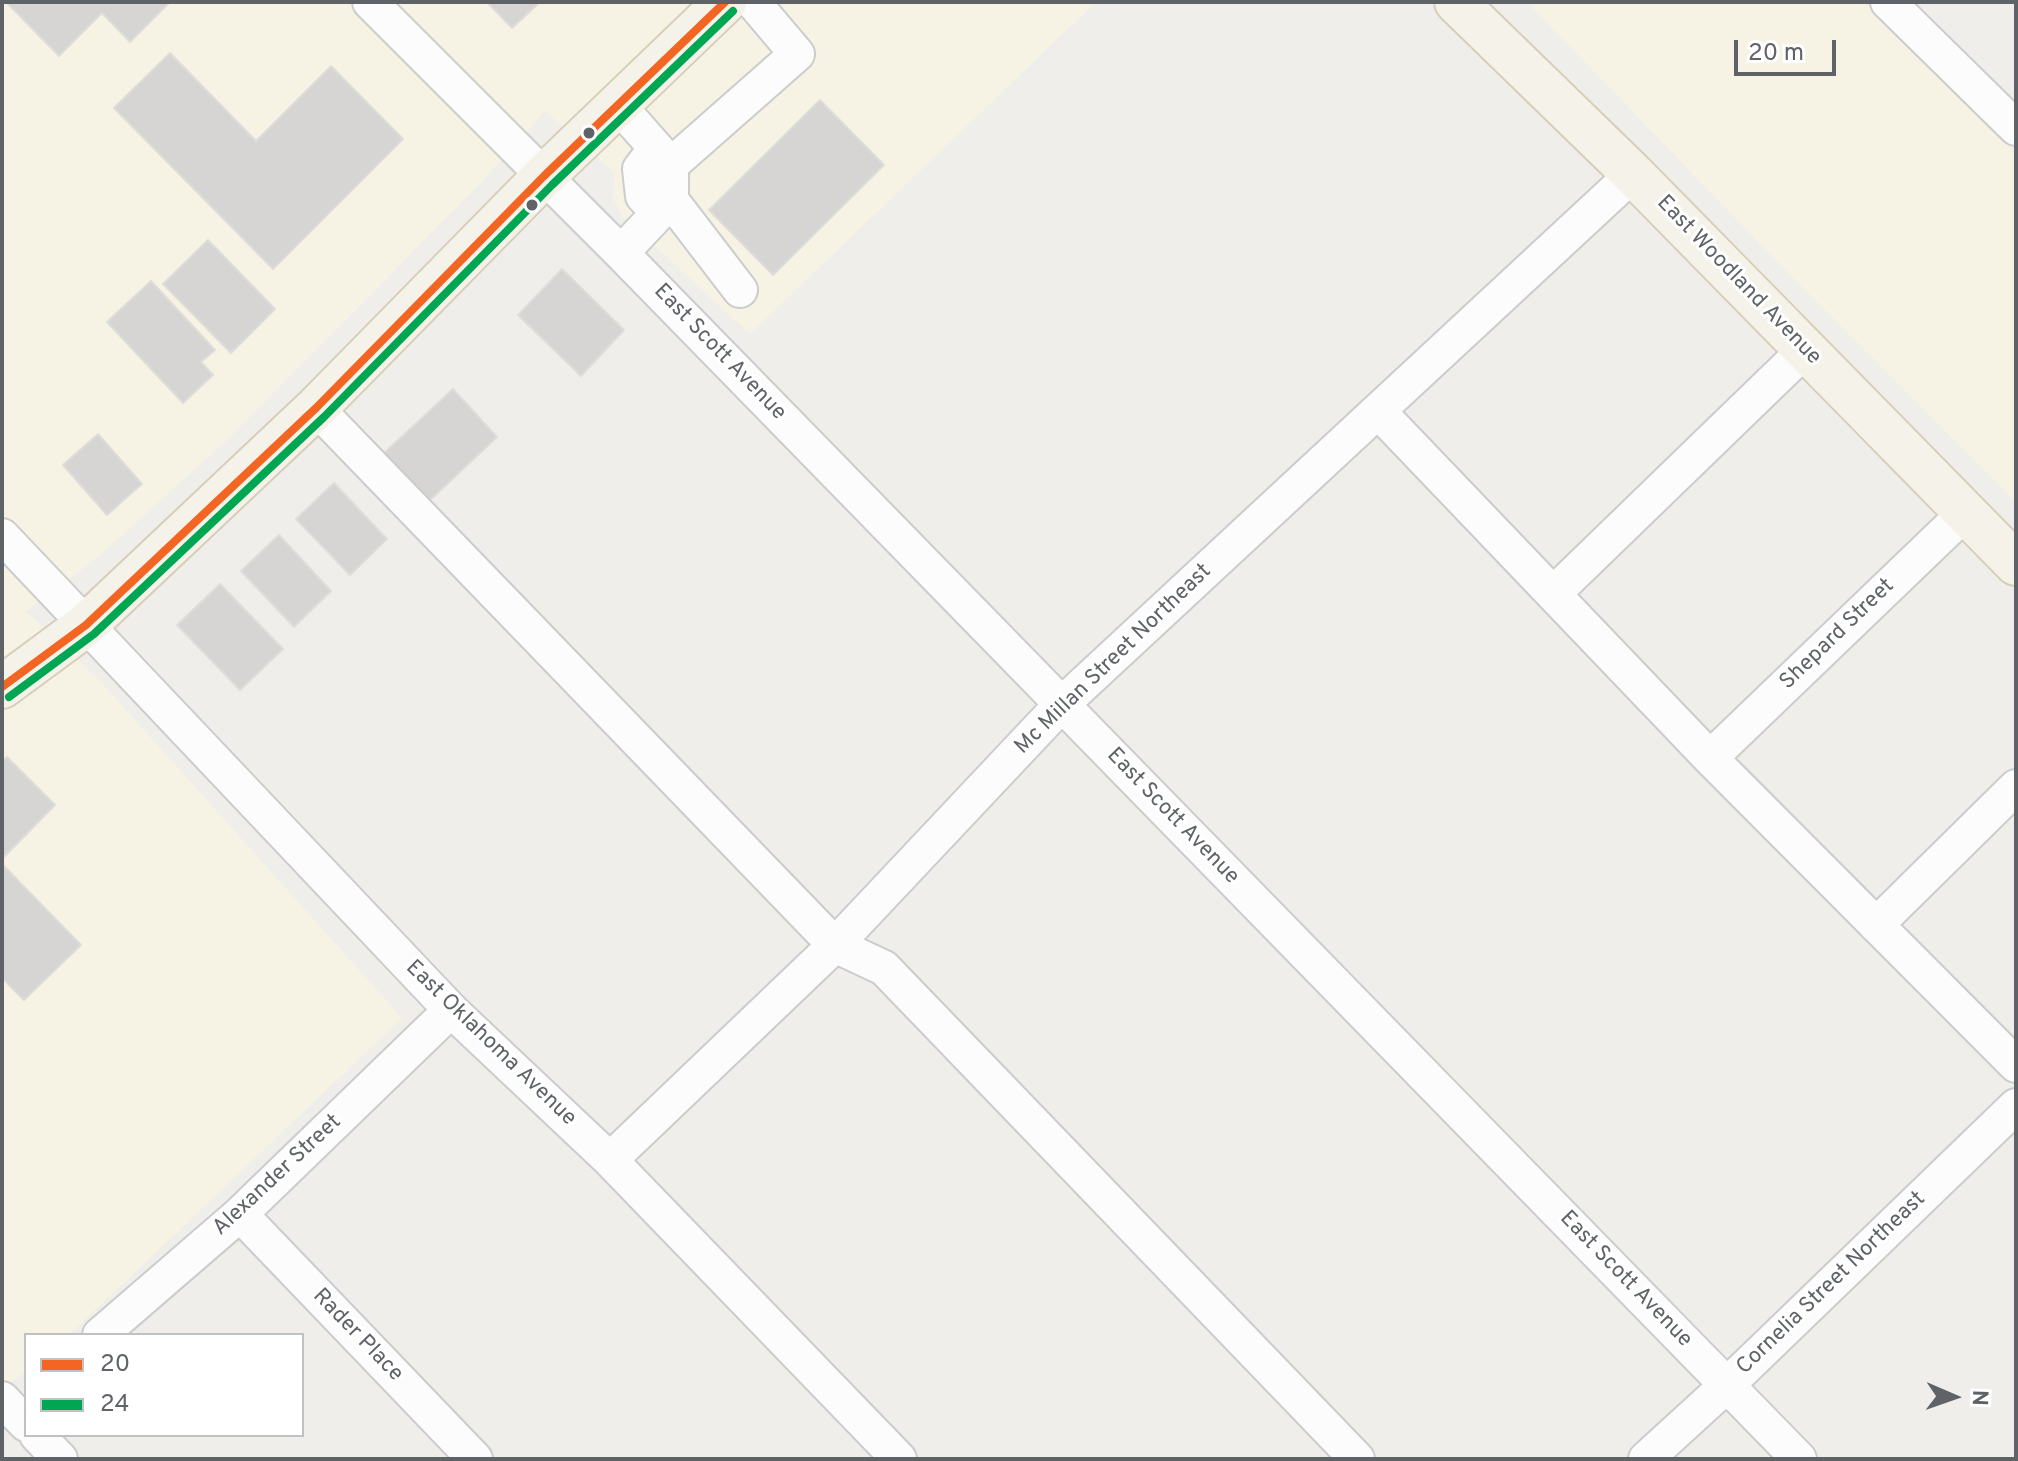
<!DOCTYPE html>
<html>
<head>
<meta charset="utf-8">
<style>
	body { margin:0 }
	#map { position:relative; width:2018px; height:1461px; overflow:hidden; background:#efeeea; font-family:Overpass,sans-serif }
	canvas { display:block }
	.frame { position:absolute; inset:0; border:4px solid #5f6368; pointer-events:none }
	.legend { position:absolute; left:24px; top:1333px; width:280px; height:104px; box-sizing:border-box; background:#fff; border:2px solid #bfc1c3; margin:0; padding:10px 14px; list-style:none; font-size:24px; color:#5f6368 }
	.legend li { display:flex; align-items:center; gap:16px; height:40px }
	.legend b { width:40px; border:2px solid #bfc1c3 }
	.north { position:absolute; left:1914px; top:1357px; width:80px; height:80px; -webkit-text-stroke:6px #fff; paint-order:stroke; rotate:92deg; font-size:22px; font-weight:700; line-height:32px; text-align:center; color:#5f6368 }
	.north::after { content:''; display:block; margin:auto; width:28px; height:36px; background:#5f6368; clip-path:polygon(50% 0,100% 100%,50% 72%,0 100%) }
	.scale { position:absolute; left:1734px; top:40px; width:102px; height:36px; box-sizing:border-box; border:4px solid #5f6368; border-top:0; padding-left:10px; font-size:24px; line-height:28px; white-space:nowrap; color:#5f6368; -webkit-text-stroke:6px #fff; paint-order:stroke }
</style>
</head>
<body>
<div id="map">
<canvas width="2018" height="1461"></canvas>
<div class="frame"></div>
<ul class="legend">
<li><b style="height:10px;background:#f26522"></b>20</li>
<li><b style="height:10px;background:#00a651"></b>24</li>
</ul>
<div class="north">N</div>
<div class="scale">20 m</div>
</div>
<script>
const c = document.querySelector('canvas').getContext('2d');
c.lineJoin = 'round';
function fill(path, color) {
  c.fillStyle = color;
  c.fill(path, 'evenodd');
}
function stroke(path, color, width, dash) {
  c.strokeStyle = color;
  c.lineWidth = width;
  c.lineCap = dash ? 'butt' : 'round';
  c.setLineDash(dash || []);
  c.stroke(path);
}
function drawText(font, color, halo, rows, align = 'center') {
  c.font = font + ' Overpass,sans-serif';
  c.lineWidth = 6;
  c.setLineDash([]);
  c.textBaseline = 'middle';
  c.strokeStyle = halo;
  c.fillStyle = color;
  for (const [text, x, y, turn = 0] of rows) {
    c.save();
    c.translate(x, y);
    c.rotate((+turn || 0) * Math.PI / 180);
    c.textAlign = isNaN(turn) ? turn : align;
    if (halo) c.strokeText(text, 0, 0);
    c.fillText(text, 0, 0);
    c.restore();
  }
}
const commercial = new Path2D(`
	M2 2H1096L750 334 623 217 613 198 615 173 545 111 479 185 227 440 98 557 26 611 101 682 402 1018 69 1335H26V1372L2 1388Z
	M1527 2H1864L2016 155V502L1794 279Z`);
const building = new Path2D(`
	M6 2H170L130 42 102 13 59 56Z
	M487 2H540L512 28Z
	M170 53 256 141 331 66 403 139 273 269 114 108Z
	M820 100 884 165 773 275 709 210Z
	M208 240 275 309 231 353 163 284Z
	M562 269 624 330 581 376 518 315Z
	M151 281 215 350 201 362 213 375 183 403 107 322Z
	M453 389 497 437 428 502 383 454Z
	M98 434 142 484 107 515 63 465Z
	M334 483 387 539 350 575 296 519Z
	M279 535 331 591 294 627 241 571Z
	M220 584 283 649 240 690 177 625Z
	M7 757 55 805 2 859V761Z
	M2 864 81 945 24 1000 2 978Z`);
const minor = new Path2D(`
	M370 2 621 253 1799 1459
	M1888 2 2016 128
	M618 105 671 165
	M656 148 640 169 643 196 659 213
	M671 200 740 290
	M621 253 671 200V165L797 54 753 2
	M316 408 835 945 884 968 1357 1459
	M1378 411 1710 758 2016 1065
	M2 536 451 1010 610 1160 899 1459
	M1553 594 1805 350
	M1710 758 1965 513
	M1876 925 2016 787
	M610 1160 835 945 1062 704 1633 174
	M240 1214 475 1459
	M100 1335 240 1214 451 1010
	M2 1399 26 1424
	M37 1435 60 1459
	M1646 1459 1727 1385 2016 1106`);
const major = new Path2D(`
	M1456 2 1633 174 2016 564
	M2 687 86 625 316 408 544 176 725 2`);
const bus1 = new Path2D(`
	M2 687 86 625 316 408 544 176 725 2`);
const bus2 = new Path2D(`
	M9 697 94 634 324 417 552 185 733 11`);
const markers = [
	[589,133,7,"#5f6368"],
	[532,205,7,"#5f6368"]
];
const streetNames = [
	["East Woodland Avenue",1738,281,46],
	["East Scott Avenue",719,353,46],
	["Shepard Street",1838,635,-44],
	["Mc Millan Street Northeast",1114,660,-44],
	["East Scott Avenue",1172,817,46],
	["East Oklahoma Avenue",490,1044,44],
	["Alexander Street",278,1176,-43],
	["East Scott Avenue",1625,1280,46],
	["Cornelia Street Northeast",1832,1284,-44],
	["Rader Place",357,1336,46]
];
fill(commercial, '#f7f3e4');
fill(building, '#d6d5d3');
stroke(building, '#deddd9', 2);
stroke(minor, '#cbcccc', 38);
stroke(major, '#d7ceb8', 46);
stroke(minor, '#fdfcfc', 34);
stroke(major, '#f4f2e9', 42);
stroke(bus1, '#f26522', 8);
stroke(bus2, '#00a651', 8);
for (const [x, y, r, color] of markers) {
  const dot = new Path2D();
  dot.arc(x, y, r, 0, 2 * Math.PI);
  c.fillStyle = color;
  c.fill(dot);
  stroke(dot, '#fff', 3);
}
drawText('22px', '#5f6368', '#fff', streetNames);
</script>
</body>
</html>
